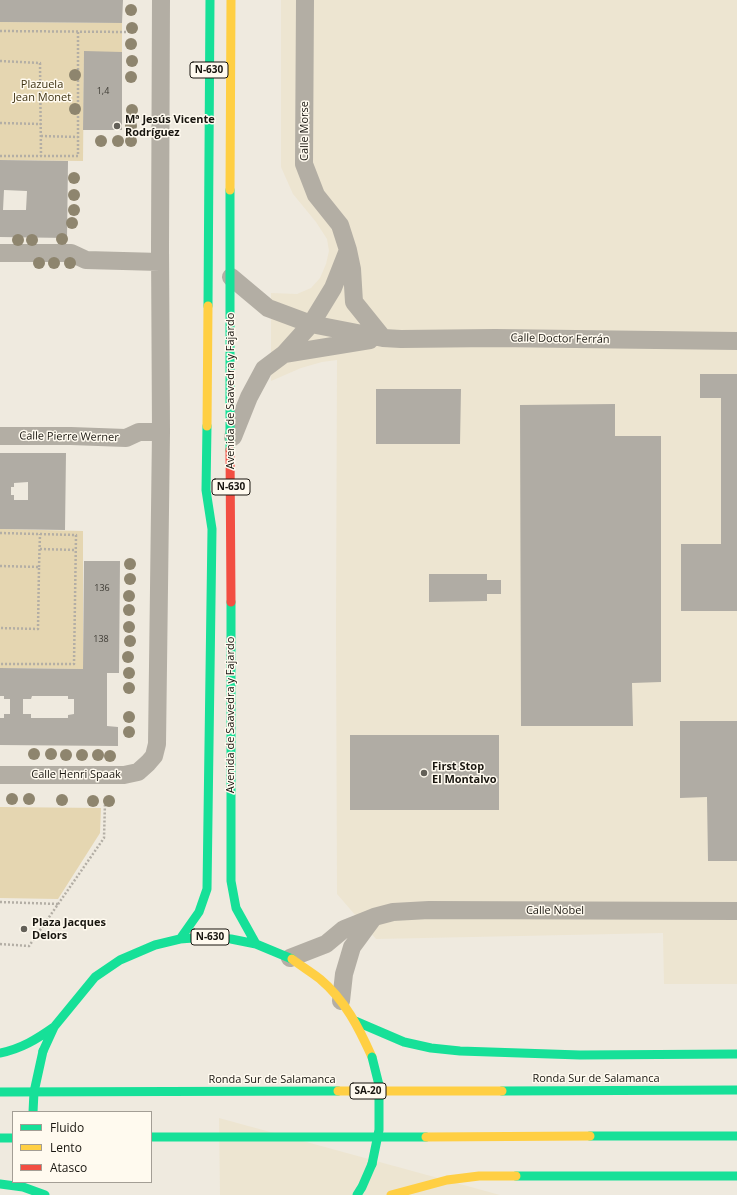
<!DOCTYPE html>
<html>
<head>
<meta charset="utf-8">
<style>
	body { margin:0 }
	#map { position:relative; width:737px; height:1195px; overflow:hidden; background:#efeadf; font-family:"Open Sans",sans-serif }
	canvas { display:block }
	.legend { position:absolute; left:12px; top:1111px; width:140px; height:72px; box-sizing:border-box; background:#fffaef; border:1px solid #a39e95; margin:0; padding:5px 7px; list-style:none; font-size:12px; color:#18150f }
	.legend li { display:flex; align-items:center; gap:8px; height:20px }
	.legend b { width:20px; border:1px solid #a39e95 }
</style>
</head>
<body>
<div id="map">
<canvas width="737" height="1195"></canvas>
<ul class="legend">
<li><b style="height:5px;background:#16e098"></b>Fluido</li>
<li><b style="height:5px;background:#ffcf43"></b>Lento</li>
<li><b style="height:5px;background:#f24e42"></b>Atasco</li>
</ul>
</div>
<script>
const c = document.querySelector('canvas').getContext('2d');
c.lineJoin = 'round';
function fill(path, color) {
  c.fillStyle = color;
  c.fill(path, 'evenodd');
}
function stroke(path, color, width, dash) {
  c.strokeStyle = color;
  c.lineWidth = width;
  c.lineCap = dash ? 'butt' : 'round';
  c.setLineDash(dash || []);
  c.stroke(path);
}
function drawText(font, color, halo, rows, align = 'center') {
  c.font = font + ' "Open Sans",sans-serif';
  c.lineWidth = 3;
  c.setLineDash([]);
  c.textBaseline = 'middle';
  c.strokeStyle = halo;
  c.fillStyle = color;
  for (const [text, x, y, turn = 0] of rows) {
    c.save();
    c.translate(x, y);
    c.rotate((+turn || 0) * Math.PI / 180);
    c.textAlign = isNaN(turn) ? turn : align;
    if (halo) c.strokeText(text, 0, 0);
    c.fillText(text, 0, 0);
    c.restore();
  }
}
const built = new Path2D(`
	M281 0H737V984H664L663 933 376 939 337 894 336 627 337 360 322 362 301 368 271 381V293L297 294 311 288 320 278 326 264 329 251 327 239 316 222 293 194 281 167Z
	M219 1118 500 1195H220Z`);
const green = new Path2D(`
	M0 22 122 23V52H84L83 161 0 160Z
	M0 529 83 531V669L0 668Z
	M0 807 101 808 100 833 58 899 0 898Z`);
const building = new Path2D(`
	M0 0H123L122 23 0 22Z
	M84 51 122 52V130H83Z
	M0 160 68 161 67 238 0 237ZM4 190 27 191 26 210H3Z
	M700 374H737V611H681V544H721V398H700Z
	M376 389H461L460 444H376Z
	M615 404V436H661V682L632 683 633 726H521L520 405Z
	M0 453H66L65 530 0 529ZM28 482V500H14V495H11V487H14V483Z
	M84 561H120L119 673H107V726L118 727V746L0 745V718H4V714H10V699H4V696H0V668L83 669ZM32 696H68V699H74V714L68 715V718H31V714H23V699H31Z
	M429 574H487V580H501V594H487V601L429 602Z
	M680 721H737V861H708L707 797 680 798Z
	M350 735H499V810H350Z`);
const path = new Path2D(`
	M0 31 127 32
	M0 61 40 63 41 156
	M0 123 41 124
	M41 136 78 137
	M0 156H78V31
	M0 533 76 535 74 664H0
	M40 549 76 550
	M0 566 39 567 38 629 0 628
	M39 567 40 534
	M0 902 59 904
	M0 944 29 946 104 838 105 803`);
const street = new Path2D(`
	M305 0 304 164 316 195 340 225 348 250 352 269 354 302 383 338
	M0 253H71L86 260 160 262
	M231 277 268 308 311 324 383 338 401 339 495 338 737 341
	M284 354 370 340
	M0 436H71L126 438 139 432H161
	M233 437 249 397 264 369 284 354 311 324 333 288 348 250
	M0 775H124L138 772 148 763 154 756 157 744 161 432 160 247 161 0
	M290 958 326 944 344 929 374 917 393 912 429 910 737 911
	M341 1001 344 974 352 947 374 917`);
const fast = new Path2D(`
	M230 190V450
	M208 306 210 0
	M231 602V881L236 908 256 944
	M180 939 199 912 207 889 212 529 206 490 207 426
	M355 1021 404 1042 431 1048 460 1051 580 1055 737 1054
	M43 1051 54 1027 95 977 120 960 155 945 180 939 206 937 231 939 256 944 292 959
	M0 1053C21 1049 37 1039 54 1027
	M502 1091 737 1090
	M0 1092 338 1091
	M590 1136H737
	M151 1137H426
	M0 1138H13
	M516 1176H737
	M0 1184 23 1187 45 1195
	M357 1195 362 1187 372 1164`);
const slow = new Path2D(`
	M230 190 231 0
	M207 426 208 306
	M292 959C301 966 311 972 320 979 345 1000 359 1028 372 1057
	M338 1091H502
	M426 1137 590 1136
	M391 1195 447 1180 479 1176H516`);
const jam = new Path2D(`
	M230 450 231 602`);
const fastBridge = new Path2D(`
	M372 1057 379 1085V1130L372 1164
	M33 1112 34 1092 43 1051`);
const trees = [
	[131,10],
	[132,28],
	[131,44],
	[132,61],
	[75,75],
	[131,77],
	[75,109],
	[132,110],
	[131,126],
	[101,141],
	[118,141],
	[131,141],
	[74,178],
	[74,195],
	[74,210],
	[72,223],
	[62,239],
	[18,240],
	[32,240],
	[39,263],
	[54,263],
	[70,263],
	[130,564],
	[130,579],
	[129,596],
	[129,610],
	[129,627],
	[130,641],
	[128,657],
	[129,673],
	[129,688],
	[129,717],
	[129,732],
	[34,754],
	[51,754],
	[66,755],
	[82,755],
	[98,755],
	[110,756],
	[12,799],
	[29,799],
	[62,800],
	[93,801],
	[109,801]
];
const markers = [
	[117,126,4,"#636058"],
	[424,773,4,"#636058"],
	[24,929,4,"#636058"]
];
const numberNames = [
	["1,4",103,91],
	["136",102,588],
	["138",101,639]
];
const shields = [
	[209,70,38],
	[231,487,38],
	[210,937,38],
	[368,1091,36]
];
const shieldNames = [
	["N-630",209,70],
	["N-630",231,487],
	["N-630",210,937],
	["SA-20",368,1091]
];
const parkNames = [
	["Plazuela",42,85],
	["Jean Monet",42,98]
];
const poiNames = [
	["Mª Jesús Vicente",125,120],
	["Rodríguez",125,133],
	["First Stop",432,767],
	["El Montalvo",432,780],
	["Plaza Jacques",32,923],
	["Delors",32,936]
];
const streetNames = [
	["Calle Morse",305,131,-90],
	["Calle Doctor Ferrán",560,339,1],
	["Avenida de Saavedra y Fajardo",231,391,-90],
	["Calle Pierre Werner",69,437,1],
	["Avenida de Saavedra y Fajardo",231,715,-90],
	["Calle Henri Spaak",76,775],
	["Calle Nobel",555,911],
	["Ronda Sur de Salamanca",596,1079],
	["Ronda Sur de Salamanca",272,1080]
];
fill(built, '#ede5d1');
fill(green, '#e5d6b1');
fill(building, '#b0aca4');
stroke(path, '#b3aea5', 2.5, [2, 2]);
stroke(street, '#b3aea4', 18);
stroke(fast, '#16e098', 9);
stroke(slow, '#ffcf43', 9);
stroke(jam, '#f24e42', 9);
stroke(fastBridge, '#16e098', 9);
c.fillStyle = '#8e856e';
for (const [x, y] of trees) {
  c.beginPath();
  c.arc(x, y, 6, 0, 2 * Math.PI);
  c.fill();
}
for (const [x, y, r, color] of markers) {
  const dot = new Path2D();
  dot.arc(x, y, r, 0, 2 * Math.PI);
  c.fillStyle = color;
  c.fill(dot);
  stroke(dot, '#fffaef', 1.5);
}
drawText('9px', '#3e3b34', null, numberNames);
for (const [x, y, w] of shields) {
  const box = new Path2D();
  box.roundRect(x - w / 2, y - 8, w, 16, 3);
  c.fillStyle = '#fffaef';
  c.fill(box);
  stroke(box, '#18150f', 1);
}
drawText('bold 10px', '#18150f', null, shieldNames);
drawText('11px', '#3e3212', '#fffaef', parkNames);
drawText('bold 11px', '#18150f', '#fffaef', poiNames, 'left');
drawText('11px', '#18150f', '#fffaef', streetNames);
</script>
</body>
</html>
